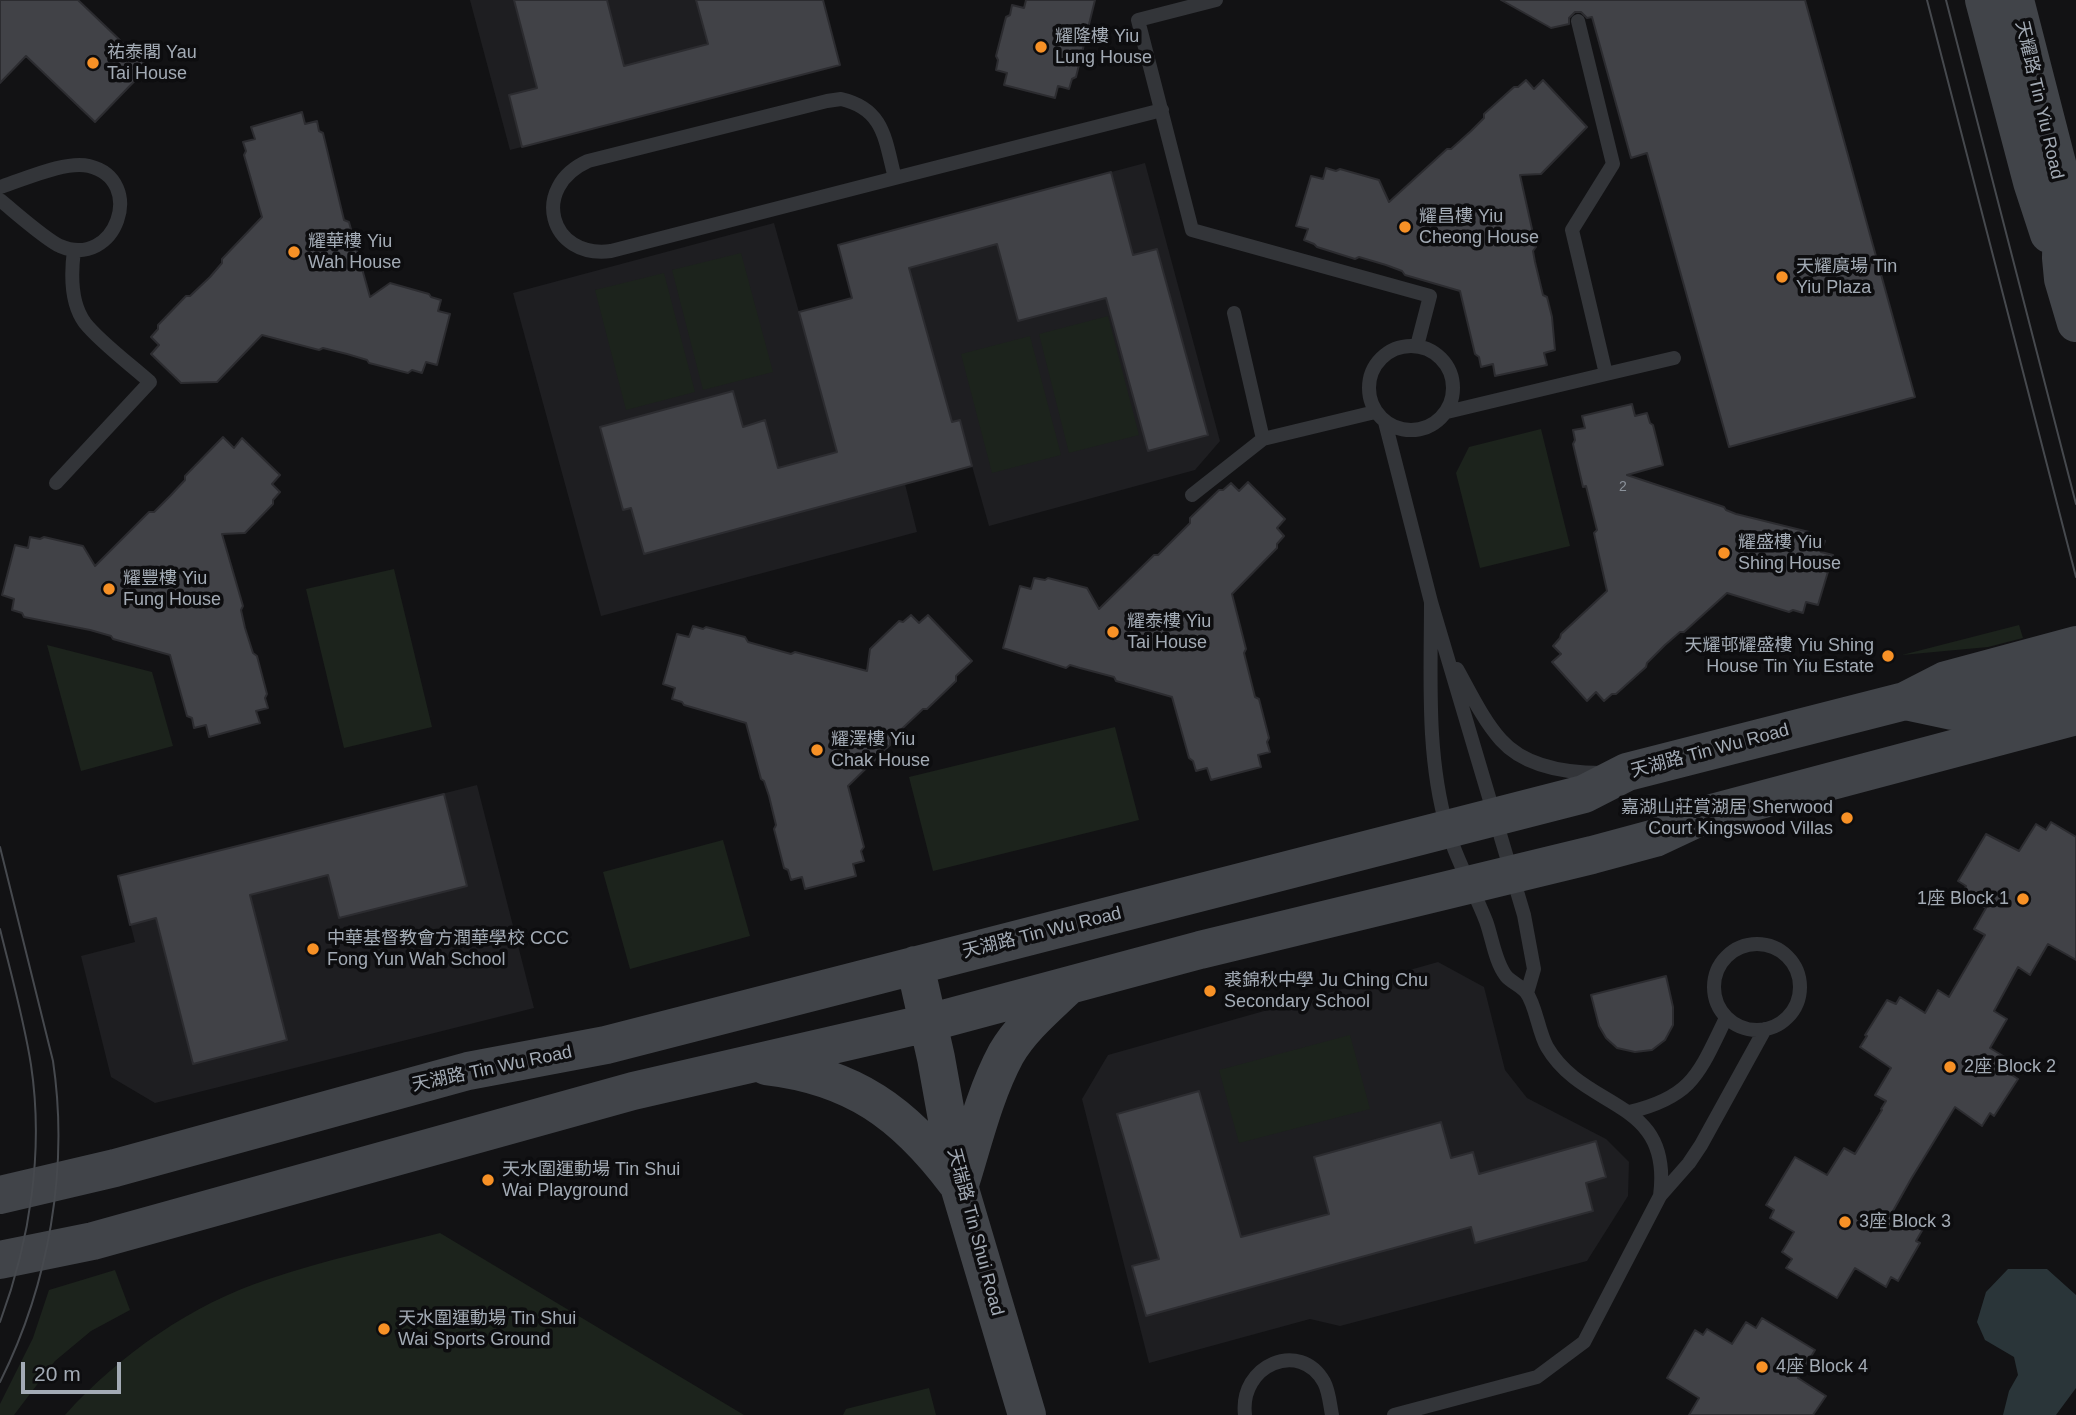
<!DOCTYPE html>
<html>
<head>
<meta charset="utf-8">
<style>
	body { margin:0 }
	#map { position:relative; width:2076px; height:1415px; overflow:hidden; background:#121214; font-family:Helvetica,sans-serif }
	canvas { display:block }
	.scale { position:absolute; left:21px; top:1362px; width:100px; height:32px; box-sizing:border-box; border:4px solid #a3abb5; border-top:0; padding-left:9px; font-size:21px; line-height:24px; white-space:nowrap; color:#a3abb5; -webkit-text-stroke:5px #0d0d0f; paint-order:stroke }
</style>
</head>
<body>
<div id="map">
<canvas width="2076" height="1415"></canvas>
<div class="scale">20 m</div>
</div>
<script>
const c = document.querySelector('canvas').getContext('2d');
c.lineJoin = 'round';
function fill(path, color) {
  c.fillStyle = color;
  c.fill(path, 'evenodd');
}
function stroke(path, color, width, dash) {
  c.strokeStyle = color;
  c.lineWidth = width;
  c.lineCap = dash ? 'butt' : 'round';
  c.setLineDash(dash || []);
  c.stroke(path);
}
function drawText(font, color, halo, rows, align = 'center') {
  c.font = font + ' Helvetica,"Noto Sans TC",sans-serif';
  c.lineWidth = 7;
  c.setLineDash([]);
  c.textBaseline = 'middle';
  c.strokeStyle = halo;
  c.fillStyle = color;
  for (const [text, x, y, turn = 0] of rows) {
    c.save();
    c.translate(x, y);
    c.rotate((+turn || 0) * Math.PI / 180);
    c.textAlign = isNaN(turn) ? turn : align;
    if (halo) c.strokeText(text, 0, 0);
    c.fillText(text, 0, 0);
    c.restore();
  }
}
const built = new Path2D(`
	M470 0H823L840 65 510 150Z
	M1145 163 1220 441 1195 470 989 526 972 466 905 484 917 532 601 616 513 293 774 223 799 312 852 298 838 245Z
	M477 785 534 1008 155 1103 111 1077 81 956 135 942 118 876Z
	M1438 962 1484 987 1505 1070 1527 1098 1606 1139 1629 1162 1628 1196 1587 1261 1340 1326 1310 1319 1149 1363 1082 1099 1108 1055Z`);
const green = new Path2D(`
	M741 253 773 372 703 390 672 270Z
	M664 273 695 392 626 410 595 290Z
	M1108 316 1139 435 1069 453 1039 334Z
	M1030 336 1061 455 992 473 961 354Z
	M1541 429 1570 546 1480 568 1456 473 1469 447Z
	M394 569 432 727 344 748 306 589Z
	M2019 625 2023 638 1988 647 1902 655Z
	M47 645 152 672 173 746 81 771Z
	M1115 727 1139 820 933 871 909 777Z
	M723 840 750 936 630 969 603 872Z
	M1350 1035 1370 1109 1239 1143 1219 1070Z
	M440 1233 744 1415H65C119 1355 192 1304 269 1279 324 1260 383 1248 440 1233Z
	M115 1270 130 1310 91 1331 55 1361 14 1415H0V1404L33 1338 49 1290Z
	M929 1388 936 1415H843L846 1409Z`);
const water = new Path2D(`
	M2008 1269H2047L2076 1295V1388L2056 1415H2003L2009 1391 2018 1375 2014 1357 1985 1340 1977 1322 1986 1292Z`);
const building = new Path2D(`
	M0 0H78L148 67 95 122 26 56 0 83Z
	M514 0H607L624 66 708 44 696 0H823L840 65 522 147 509 95 537 88Z
	M1026 0H1095L1076 77 1072 79 1069 89 1058 86 1055 98 1004 85 1007 73 996 70 998 60 996 56 1006 17 1010 15 1012 5 1024 8Z
	M1501 0H1805L1915 397 1729 447 1647 153 1631 158 1592 17 1587 18 1581 12H1575L1569 18V24L1551 28Z
	M1526 80 1534 89 1543 80 1587 127 1541 174 1520 175 1536 247 1533 251 1535 262 1543 295 1547 297 1552 317 1555 350 1544 353 1547 365 1495 376 1493 364 1481 367 1479 357 1475 354 1460 291 1405 275 1402 271 1386 265 1359 257 1355 259 1317 247 1314 244 1304 240 1308 229 1296 226 1311 176 1323 179 1326 168 1336 171 1340 169 1379 180 1389 202 1447 149H1451L1471 131 1484 118V114L1514 87H1518Z
	M302 112 305 124 317 121 319 131 323 133 344 220 349 222 370 297 390 283 429 294 431 297 441 300 438 311 450 314 437 365 426 362 422 373 412 370 408 373 369 363 367 360 347 354 323 348 319 350 262 335 217 382 181 383 151 354 159 345 151 337 158 329V325L186 296H190L210 277 222 263V259L262 217 244 155 246 151 243 142 255 139 251 127Z
	M1111 172 1133 255 1157 249 1208 435 1148 451 1106 298 1018 321 997 244 909 268 952 422 960 420 972 466 644 554 631 508 623 510 600 427 733 391 743 427 765 420 778 468 837 452 799 312 852 298 838 245Z
	M1632 404 1635 416 1647 413 1650 423 1653 425 1663 465 1627 475 1724 507 1726 510 1736 514 1813 533 1815 537 1825 541 1821 552 1833 555 1818 605 1806 602 1803 613 1793 610 1789 612 1727 593 1684 632H1680L1665 645 1647 663 1646 667 1616 694H1612L1604 701 1596 692 1587 701 1552 662 1561 654 1553 646 1560 638 1561 634 1607 591 1594 533 1597 530 1586 486 1583 487 1573 444 1575 440 1573 430 1585 428 1582 416Z
	M223 437 234 448 242 438 280 475 272 484 280 492 273 500V504L245 533 222 534 243 606 241 610 245 628 253 653 257 656 267 694 265 698 268 708 256 711 260 723 209 737 206 725 194 728 192 718 187 716 170 655 113 639 111 636 90 630 24 617 22 613 12 610 14 599 2 595 15 545 28 548 30 537 40 539 44 537 83 546 95 566 149 512H154L170 496 185 480V476Z
	M1248 482 1285 519 1277 528 1284 536 1277 544V548L1232 594 1246 649 1244 653 1255 697 1259 699 1269 738 1267 742 1270 752 1258 755 1261 767 1211 780 1207 768 1196 771 1193 761 1189 758 1172 697 1116 681 1114 677 1080 668 1070 665 1066 668 1003 648 1020 586 1031 589 1034 578 1045 580 1048 578 1087 588 1099 609 1154 555H1158L1190 523V518L1219 490H1223L1231 483 1239 491Z
	M911 615 919 623 928 615 972 661 956 676V681L927 709H923L890 740V745L848 786 864 847 861 851 864 861 853 864 856 876 805 889 802 877 791 880 788 870 784 868 774 829 776 825 769 796 764 781 761 779 746 723 684 705 682 702 672 699 675 688 663 684 677 634 689 637 693 626 703 629 706 627 745 637 748 642 791 654 795 652 867 671 870 649 899 621 903 622Z
	M444 794 467 886 339 918 328 875 250 895 287 1040 193 1064 156 918 130 925 118 876Z
	M2051 822 2076 837V960L2048 944 2030 975 2018 967 1994 1011 2007 1019 1990 1048 2018 1065 2012 1075 2018 1079 1994 1116 1990 1113 1982 1126 1955 1107 1911 1179 1893 1211 1923 1229 1916 1241 1920 1243 1898 1281 1891 1277 1886 1287 1855 1268 1837 1298 1786 1268 1792 1259 1782 1252 1794 1232 1770 1218 1774 1210 1766 1205 1795 1157 1827 1175 1844 1148 1855 1154 1882 1110 1881 1109 1886 1101 1875 1095 1891 1068 1860 1047 1867 1036 1865 1035 1887 1000 1896 1004 1900 997 1925 1013 1938 990 1949 997 1985 935 1974 929 1986 908 1962 894 1966 886 1958 881 1986 834 2019 851 2036 824 2046 830Z
	M1666 976 1673 1007V1025L1665 1040 1652 1050 1635 1052 1617 1048 1606 1038 1599 1026 1591 995Z
	M1199 1091 1241 1237 1329 1214 1314 1157 1441 1122 1451 1158 1473 1152 1479 1174 1596 1141 1606 1177 1586 1183 1593 1211 1475 1243 1471 1227 1146 1316 1132 1266 1159 1259 1117 1114Z
	M1762 1318 1815 1350 1798 1378 1826 1396 1813 1415H1689L1699 1398 1667 1378 1695 1330 1703 1335 1707 1329 1732 1344 1746 1322 1756 1328Z`);
const service = new Path2D(`
	M1216 0 1138 20 1192 230 1430 296 1417 346
	M841 99C885 109 885 141 895 178L611 251C549 259 530 187 588 161L827 101Z
	M895 178 1162 110
	M0 187C23 180 66 160 89 166 147 180 116 270 60 246 45 239 15 212 0 200
	M1234 313 1263 439
	M1369 388a42 42 0 1 1 84 0a42 42 0 1 1-84 0Z
	M1606 374 1674 358
	M1447 412 1606 374 1572 230 1613 164 1578 21
	M1385 422 1431 602 1524 915 1534 969 1527 993
	M56 483 150 382C131 365 100 342 85 323 70 303 71 273 74 250
	M1192 495 1263 439 1375 412
	M1457 669C1470 692 1483 720 1501 740 1525 767 1568 773 1602 773
	M1714 987a43 43 0 1 1 86 0a43 43 0 1 1-86 0Z
	M1629 1112C1693 1097 1699 1073 1726 1018
	M1660 1196 1689 1163 1701 1145 1765 1029
	M1245 1415C1239 1365 1300 1339 1324 1382 1329 1391 1330 1405 1332 1415
	M1394 1415 1537 1377 1584 1342 1660 1196C1673 1097 1585 1112 1547 1047 1538 1031 1536 1005 1526 992 1521 986 1511 982 1506 976 1495 962 1492 937 1486 921 1474 890 1456 860 1447 828 1426 755 1431 677 1431 602`);
const secondary = new Path2D(`
	M1984 0 2032 182 2049 234
	M2015 0 2058 167 2062 207 2061 258 2063 279 2076 323
	M1905 701 1952 711 2076 682
	M915 965 936 1058 959 1186 1027 1415
	M766 1066C853 1076 904 1113 956 1182
	M961 1181C974 1139 985 1093 1006 1054 1021 1028 1046 1007 1068 986
	M0 1195 115 1168 468 1071 606 1045 1584 794 1627 772 1905 701 1946 680 2076 645
	M0 1260 93 1241 633 1091 928 1023 1200 950 1592 855 1655 838 1704 815 2076 716`);
const tram = new Path2D(`
	M1927 0 2076 577
	M1946 0 2076 504
	M0 847 53 1061C69 1169 49 1284 0 1382
	M0 929C11 974 24 1020 31 1065 44 1151 30 1241 0 1322`);
const markers = [
	[1041,47,7,"#f79126"],
	[93,63,7,"#f79126"],
	[1405,227,7,"#f79126"],
	[294,252,7,"#f79126"],
	[1782,277,7,"#f79126"],
	[1724,553,7,"#f79126"],
	[109,589,7,"#f79126"],
	[1113,632,7,"#f79126"],
	[1888,656,7,"#f79126"],
	[817,750,7,"#f79126"],
	[1847,818,7,"#f79126"],
	[2023,899,7,"#f79126"],
	[313,949,7,"#f79126"],
	[1210,991,7,"#f79126"],
	[1950,1067,7,"#f79126"],
	[488,1180,7,"#f79126"],
	[1845,1222,7,"#f79126"],
	[384,1329,7,"#f79126"],
	[1762,1367,7,"#f79126"]
];
const numberNames = [
	["2",1623,487]
];
const poiNames = [
	["耀隆樓 Yiu",1055,37],
	["Lung House",1055,58],
	["祐泰閣 Yau",107,53],
	["Tai House",107,74],
	["耀昌樓 Yiu",1419,217],
	["Cheong House",1419,238],
	["耀華樓 Yiu",308,242],
	["Wah House",308,263],
	["天耀廣場 Tin",1796,267],
	["Yiu Plaza",1796,288],
	["耀盛樓 Yiu",1738,543],
	["Shing House",1738,564],
	["耀豐樓 Yiu",123,579],
	["Fung House",123,600],
	["耀泰樓 Yiu",1127,622],
	["Tai House",1127,643],
	["天耀邨耀盛樓 Yiu Shing",1874,646,"right"],
	["House Tin Yiu Estate",1874,667,"right"],
	["耀澤樓 Yiu",831,740],
	["Chak House",831,761],
	["嘉湖山莊賞湖居 Sherwood",1833,808,"right"],
	["Court Kingswood Villas",1833,829,"right"],
	["1座 Block 1",2009,899,"right"],
	["中華基督教會方潤華學校 CCC",327,939],
	["Fong Yun Wah School",327,960],
	["裘錦秋中學 Ju Ching Chu",1224,981],
	["Secondary School",1224,1002],
	["2座 Block 2",1964,1067],
	["天水圍運動場 Tin Shui",502,1170],
	["Wai Playground",502,1191],
	["3座 Block 3",1859,1222],
	["天水圍運動場 Tin Shui",398,1319],
	["Wai Sports Ground",398,1340],
	["4座 Block 4",1776,1367]
];
const streetNames = [
	["天耀路 Tin Yiu Road",2039,100,77],
	["天湖路 Tin Wu Road",1710,751,-15],
	["天湖路 Tin Wu Road",1042,933,-14],
	["天湖路 Tin Wu Road",492,1069,-12],
	["天瑞路 Tin Shui Road",975,1232,75]
];
fill(built, '#1e1e21');
fill(green, '#1c231c');
fill(water, '#2a3539');
fill(building, '#414247');
stroke(building, '#2c2c30', 2);
stroke(service, '#333539', 14);
stroke(secondary, '#414449', 38);
stroke(tram, '#46494e', 2);
for (const [x, y, r, color] of markers) {
  const dot = new Path2D();
  dot.arc(x, y, r, 0, 2 * Math.PI);
  c.fillStyle = color;
  c.fill(dot);
  stroke(dot, '#0d0d0f', 2.5);
}
drawText('14px', '#8a919a', null, numberNames);
drawText('18px', '#a3abb5', '#0d0d0f', poiNames, 'left');
drawText('18px', '#a3abb5', '#0d0d0f', streetNames);
</script>
</body>
</html>
